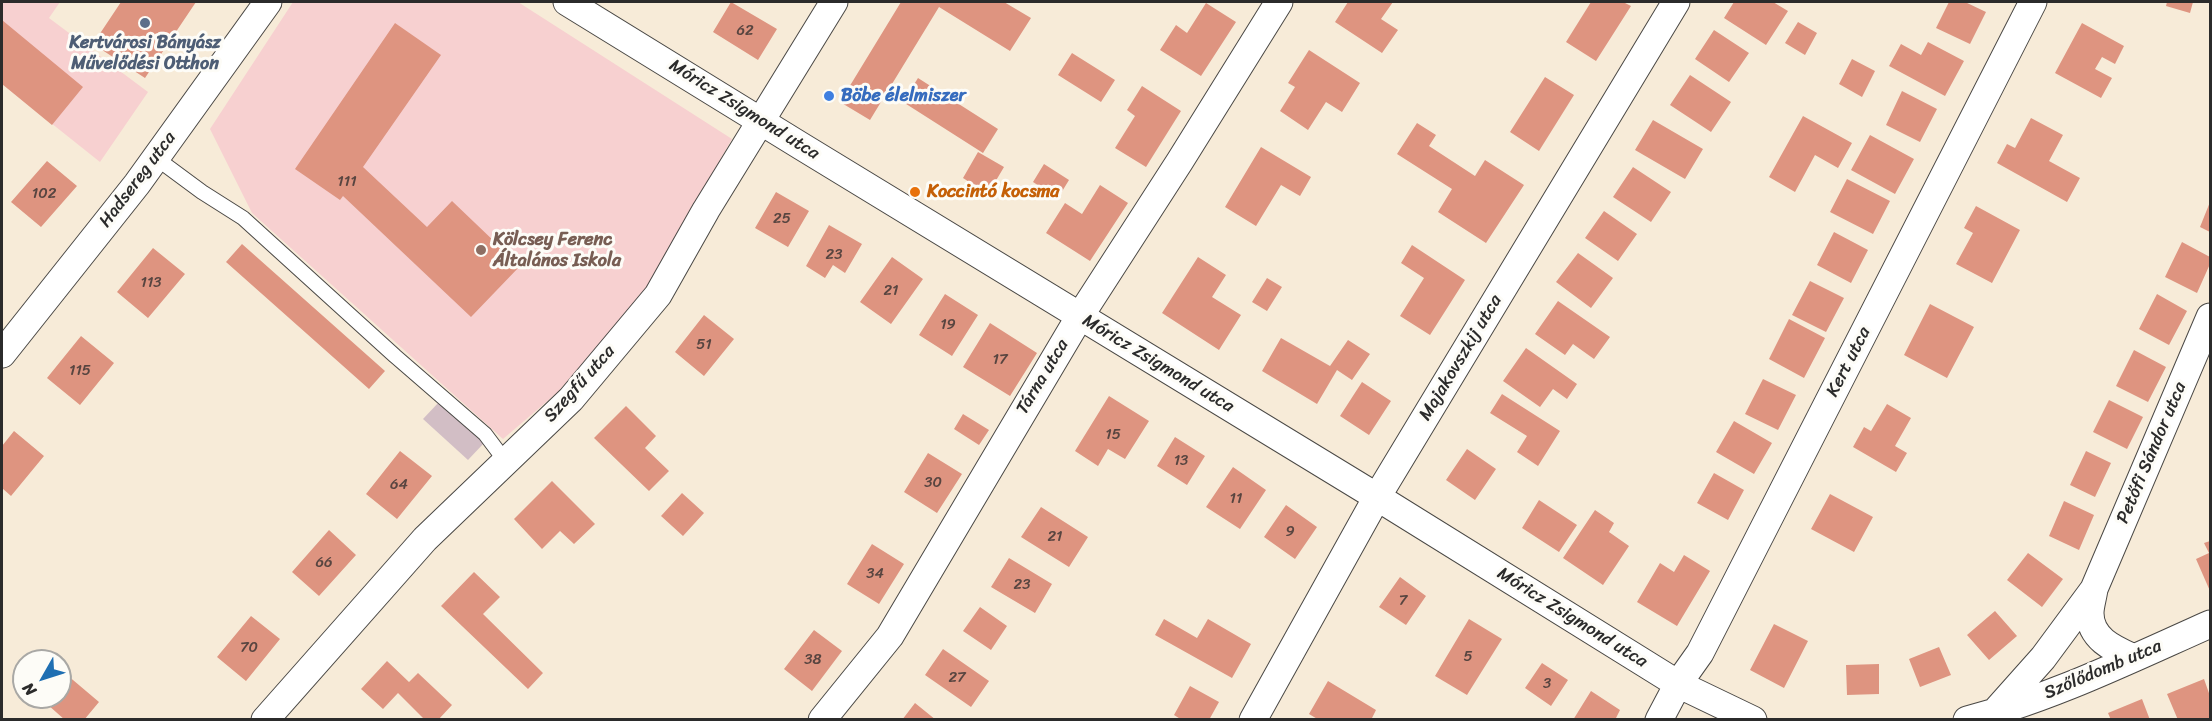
<!DOCTYPE html>
<html>
<head>
<meta charset="utf-8">
<style>
	body { margin:0 }
	#map { position:relative; width:2212px; height:721px; overflow:hidden; background:#f7ebd8; font-family:Sriracha,sans-serif }
	canvas { display:block }
	.frame { position:absolute; inset:0; border:3px solid #2b2b2b; pointer-events:none }
	.north { position:absolute; left:12px; top:649px; width:60px; height:60px; box-sizing:border-box; background:#fdfcf7; border:2px solid #a9a8a5; border-radius:50%; rotate:231deg; font-size:16px; font-weight:700; line-height:24px; text-align:center; color:#2b2b2b }
	.north::after { content:''; display:block; margin:auto; width:21px; height:27px; background:#1f6fb2; clip-path:polygon(50% 0,100% 100%,50% 72%,0 100%) }
</style>
</head>
<body>
<div id="map">
<canvas width="2212" height="721"></canvas>
<div class="frame"></div>
<div class="north">N</div>
</div>
<script>
const c = document.querySelector('canvas').getContext('2d');
c.lineJoin = 'round';
function fill(path, color) {
  c.fillStyle = color;
  c.fill(path, 'evenodd');
}
function stroke(path, color, width, dash) {
  c.strokeStyle = color;
  c.lineWidth = width;
  c.lineCap = dash ? 'butt' : 'round';
  c.setLineDash(dash || []);
  c.stroke(path);
}
function drawText(font, color, halo, rows, align = 'center') {
  c.font = font + ' Sriracha,sans-serif';
  c.lineWidth = 6;
  c.setLineDash([]);
  c.textBaseline = 'middle';
  c.strokeStyle = halo;
  c.fillStyle = color;
  for (const [text, x, y, turn = 0] of rows) {
    c.save();
    c.translate(x, y);
    c.rotate((+turn || 0) * Math.PI / 180);
    c.textAlign = isNaN(turn) ? turn : align;
    if (halo) c.strokeText(text, 0, 0);
    c.fillText(text, 0, 0);
    c.restore();
  }
}
const built = new Path2D(`
	M2 2H60L49 18 148 92 100 162 2 84Z
	M293 2H518L732 139 647 288 558 392 503 439 252 213 210 129Z`);
const industrial = new Path2D(`
	M439 402 484 443 468 460 423 419Z`);
const building = new Path2D(`
	M121 2H196L145 78 93 44Z
	M731 2 777 29 758 60 713 32Z
	M901 2H1004L1031 18 1010 51 939 7 870 120 840 102Z
	M1348 2H1393L1381 19 1398 30 1382 53 1335 22Z
	M1591 2H1623L1631 6 1596 61 1566 42Z
	M1734 2H1773L1788 11 1766 45 1724 18Z
	M1949 2H1965L1986 12 1970 44 1936 28Z
	M2167 2H2193L2190 13 2166 6Z
	M1206 3 1236 22 1201 76 1160 50 1176 25 1187 33Z
	M2 20 83 87 52 125 2 84Z
	M1798 22 1817 33 1805 55 1785 43Z
	M395 23 441 55 363 167 427 227 452 201 520 266 471 317 343 196 340 200 295 169Z
	M2082 23 2124 46 2115 64 2102 57 2095 69 2112 78 2101 98 2055 73Z
	M1714 30 1749 53 1729 82 1695 59Z
	M1928 42 1964 61 1945 96 1889 66 1901 44 1921 55Z
	M1309 50 1360 83 1342 112 1326 102 1308 130 1280 111 1295 87 1288 83Z
	M1072 53 1115 80 1101 102 1058 75Z
	M1852 59 1875 71 1862 97 1839 84Z
	M1690 75 1731 102 1711 132 1670 105Z
	M1545 77 1574 95 1539 151 1510 132Z
	M918 78 998 129 983 153 903 102Z
	M1142 86 1181 111 1146 167 1115 148 1135 116 1127 110Z
	M1902 91 1937 109 1920 142 1886 125Z
	M1803 116 1852 143 1838 168 1815 155 1795 192 1769 177Z
	M2031 118 2063 135 2049 161 2080 178 2067 202 1997 163 2007 144 2015 148Z
	M1653 120 1703 149 1685 179 1635 150Z
	M1417 123 1436 135 1429 146 1475 176 1485 160 1524 185 1486 243 1438 212 1452 189 1397 154Z
	M1870 135 1914 159 1895 194 1851 170Z
	M1261 147 1311 177 1300 196 1281 185 1256 226 1225 207Z
	M978 152 1004 167 988 194 963 178Z
	M47 161 77 186 41 227 11 202Z
	M1044 164 1069 180 1058 198 1033 182Z
	M1633 167 1671 192 1651 222 1613 197Z
	M1847 179 1890 201 1873 234 1830 212Z
	M1100 185 1128 203 1090 261 1046 233 1065 203 1082 214Z
	M776 192 809 211 788 247 755 228Z
	M2210 202V232L2200 227Z
	M1976 206 2020 230 1992 283 1956 264 1973 233 1964 228Z
	M1604 211 1637 234 1618 261 1585 238Z
	M829 225 862 244 845 273 833 265 825 278 806 266Z
	M1834 232 1868 250 1851 283 1817 265Z
	M2182 242 2210 257V264L2197 293 2165 277Z
	M242 244 385 371 369 389 226 262Z
	M1412 245 1465 280 1430 335 1400 316 1424 278 1401 263Z
	M153 248 185 274 148 318 117 292Z
	M1578 253 1613 278 1591 308 1556 282Z
	M892 257 923 279 891 324 860 302Z
	M1198 257 1226 275 1212 297 1241 315 1219 350 1162 313Z
	M1267 278 1282 287 1267 311 1252 302Z
	M1810 281 1844 298 1826 332 1792 315Z
	M945 294 978 315 952 356 919 335Z
	M2157 294 2187 311 2169 345 2139 329Z
	M1558 301 1610 337 1594 359 1573 344 1565 355 1535 334Z
	M1930 304 1974 327 1947 378 1904 355Z
	M704 315 734 339 704 376 675 352Z
	M1789 319 1825 338 1804 378 1769 359Z
	M990 323 1037 353 1010 396 963 367Z
	M81 336 114 363 80 405 47 378Z
	M1281 338 1330 366 1348 340 1370 354 1352 380 1337 370 1317 404 1262 371Z
	M1526 348 1577 384 1567 399 1553 389 1540 407 1503 381Z
	M2134 350 2166 367 2148 402 2116 386Z
	M1763 379 1796 395 1778 430 1745 414Z
	M1362 382 1391 401 1369 435 1340 416Z
	M1502 394 1560 431 1538 466 1517 452 1527 436 1490 413Z
	M1109 396 1149 421 1125 459 1108 449 1098 466 1075 451Z
	M2109 400 2143 417 2127 449 2093 432Z
	M1887 404 1911 418 1895 446 1907 453 1896 472 1853 447 1864 427 1871 431Z
	M626 406 656 436 645 448 669 471 649 491 594 438Z
	M963 414 989 430 979 445 954 429Z
	M1734 421 1772 443 1754 474 1716 452Z
	M14 431 44 456 11 496 2 488V446Z
	M1175 437 1205 456 1187 485 1157 466Z
	M1467 449 1496 469 1475 500 1446 480Z
	M400 451 432 476 397 519 366 494Z
	M2086 451 2111 463 2095 497 2070 485Z
	M928 453 962 474 937 513 904 492Z
	M1233 467 1266 490 1240 529 1206 507Z
	M1714 473 1744 490 1728 520 1697 503Z
	M552 481 595 524 574 544 560 531 542 549 514 519Z
	M682 493 704 513 683 536 661 516Z
	M1830 494 1873 517 1854 552 1811 529Z
	M1539 500 1577 525 1559 552 1522 528Z
	M2064 501 2094 515 2079 550 2049 536Z
	M1286 505 1317 527 1295 559 1264 537Z
	M1041 507 1088 537 1069 567 1021 537Z
	M1595 510 1614 523 1609 532 1629 546 1603 585 1563 558Z
	M329 530 356 555 319 596 292 572Z
	M2210 541V591L2196 559 2209 553 2204 543Z
	M872 544 904 564 879 604 847 584Z
	M2028 553 2063 579 2042 607 2007 580Z
	M1684 555 1710 571 1677 626 1637 602 1660 563 1674 572Z
	M1009 558 1052 584 1035 613 991 587Z
	M474 572 500 597 483 614 543 673 528 689 441 606Z
	M1400 577 1426 596 1406 625 1379 607Z
	M980 607 1007 626 991 650 963 631Z
	M1995 611 2017 636 1989 660 1967 635Z
	M251 616 280 639 246 681 217 657Z
	M1164 619 1197 638 1208 619 1251 644 1232 678 1155 635Z
	M1469 619 1502 639 1467 695 1435 676Z
	M1774 624 1808 641 1784 688 1750 670Z
	M814 630 842 651 812 691 784 669Z
	M1939 647 1951 675 1920 687 1909 659Z
	M943 649 989 681 971 707 925 675Z
	M387 661 409 682 418 673 452 705 438 720H425L398 693 383 709 361 689Z
	M1542 663 1568 680 1551 706 1525 688Z
	M1879 664V694L1847 695 1846 665Z
	M60 669 99 702 84 720H65L39 697H60Z
	M2204 679 2210 696V720H2178L2167 694Z
	M1328 681 1376 710 1371 720H1319L1309 714Z
	M1190 686 1219 702 1209 720H1182L1174 715Z
	M1591 691 1620 710 1615 720H1573Z
	M2142 699 2150 720H2111L2108 713Z
	M915 703 936 720H902Z`);
const lane = new Path2D(`
	M156 158 202 192 243 218 395 356 485 434 506 462`);
const street = new Path2D(`
	M567 2 801 146 1377 497 1678 684 1753 720
	M2 354 137 184 268 2
	M2094 589C2093 597 2090 606 2090 613 2090 639 2114 649 2134 658
	M1994 713 2043 658 2094 589 2210 317
	M265 720 425 539 571 399 658 295 706 210 834 2
	M822 720 890 636 1080 316 1180 161 1279 2
	M1253 720 1377 497 1676 2
	M1659 720 1678 684 1700 653 2033 2
	M1967 720C2052 698 2131 659 2210 624`);
const markers = [
	[145,23,6,"#5c6f8a"],
	[829,96,6,"#3f7fe0"],
	[915,192,6,"#e8710a"],
	[481,250,6,"#8d6e63"]
];
const numberNames = [
	["62",745,31],
	["111",347,182],
	["102",44,194],
	["25",782,219],
	["23",834,255],
	["113",151,283],
	["21",891,291],
	["19",948,325],
	["51",704,345],
	["17",1000,360],
	["115",80,371],
	["15",1113,435],
	["13",1181,461],
	["30",933,483],
	["64",399,485],
	["11",1236,499],
	["9",1290,532],
	["21",1055,537],
	["66",324,563],
	["34",875,574],
	["23",1022,585],
	["7",1403,601],
	["70",249,648],
	["5",1468,657],
	["38",813,660],
	["27",957,678],
	["3",1547,684]
];
const serviceNames = [
	["Kertvárosi Bányász",145,43],
	["Művelődési Otthon",145,64]
];
const shopNames = [
	["Böbe élelmiszer",841,96]
];
const streetNames = [
	["Móricz Zsigmond utca",744,110,32],
	["Hadsereg utca",138,180,-53],
	["Majakovszkij utca",1461,358,-59],
	["Kert utca",1849,362,-63],
	["Móricz Zsigmond utca",1158,364,31],
	["Tárna utca",1043,377,-59],
	["Szegfű utca",580,384,-48],
	["Petőfi Sándor utca",2152,453,-67],
	["Móricz Zsigmond utca",1572,618,32],
	["Szőlődomb utca",2103,670,-23]
];
const foodNames = [
	["Koccintó kocsma",927,192]
];
const educationNames = [
	["Kölcsey Ferenc",493,240],
	["Általános Iskola",493,261]
];
fill(built, '#f7d0d0');
fill(industrial, '#d2bec5');
fill(building, '#de9480');
stroke(lane, '#4a4845', 16);
stroke(street, '#4a4845', 29);
stroke(lane, '#fff', 14);
stroke(street, '#fff', 27);
for (const [x, y, r, color] of markers) {
  const dot = new Path2D();
  dot.arc(x, y, r, 0, 2 * Math.PI);
  c.fillStyle = color;
  c.fill(dot);
  stroke(dot, '#fdfcf7', 2);
}
drawText('15px', '#584540', null, numberNames);
drawText('bold 18px', '#4e5e75', '#fdfcf7', serviceNames);
drawText('bold 18px', '#366cbe', '#fdfcf7', shopNames, 'left');
drawText('18px', '#2b2b2b', '#fdfcf7', streetNames);
drawText('bold 18px', '#c56008', '#fdfcf7', foodNames, 'left');
drawText('bold 18px', '#785e54', '#fdfcf7', educationNames, 'left');
</script>
</body>
</html>
